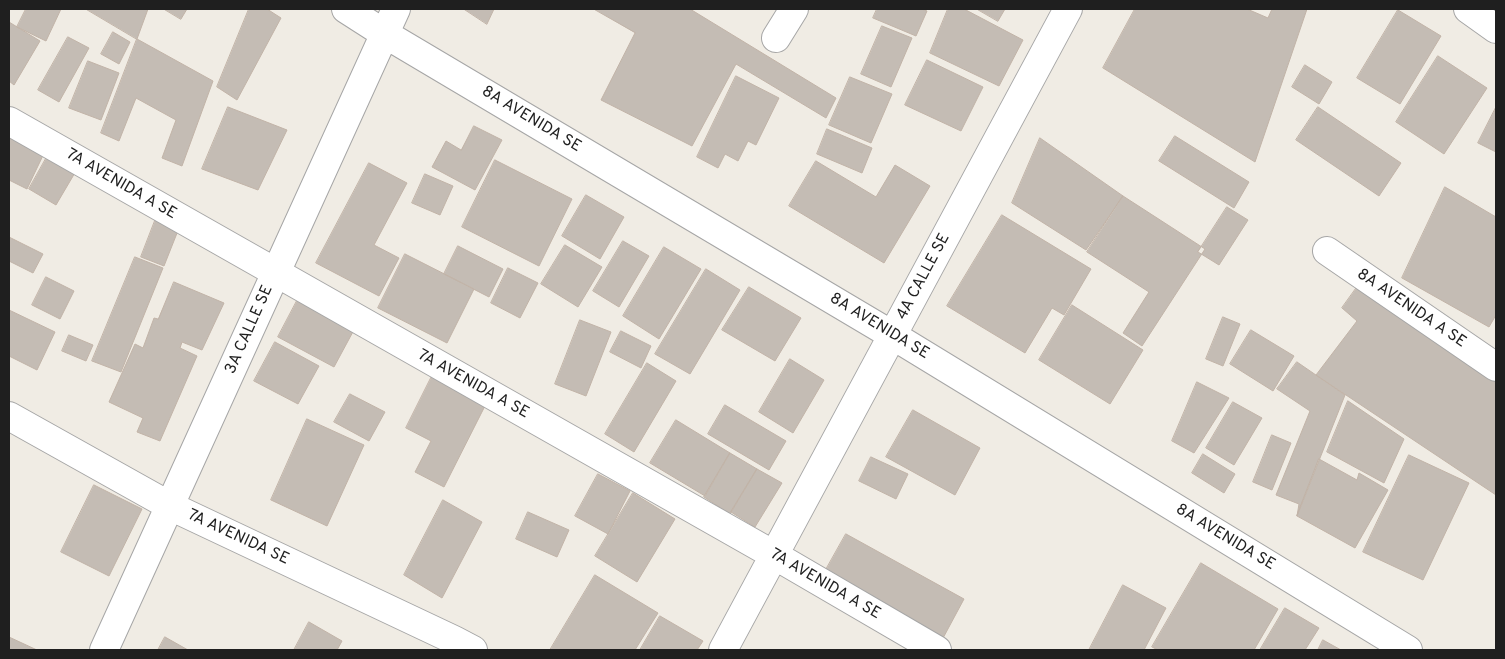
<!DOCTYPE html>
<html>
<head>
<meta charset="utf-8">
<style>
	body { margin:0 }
	#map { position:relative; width:1505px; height:659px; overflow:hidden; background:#f0ece4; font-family:Overpass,sans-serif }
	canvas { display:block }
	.frame { position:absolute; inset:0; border:10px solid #1f1f1f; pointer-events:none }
</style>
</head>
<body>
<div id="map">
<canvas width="1505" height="659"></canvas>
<div class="frame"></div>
</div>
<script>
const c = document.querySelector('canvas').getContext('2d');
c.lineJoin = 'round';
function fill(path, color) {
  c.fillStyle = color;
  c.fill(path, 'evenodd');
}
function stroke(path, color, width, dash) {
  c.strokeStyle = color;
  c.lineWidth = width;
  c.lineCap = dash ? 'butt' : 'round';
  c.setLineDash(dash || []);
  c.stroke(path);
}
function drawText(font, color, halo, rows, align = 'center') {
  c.font = font + ' Overpass,sans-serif';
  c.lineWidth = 4.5;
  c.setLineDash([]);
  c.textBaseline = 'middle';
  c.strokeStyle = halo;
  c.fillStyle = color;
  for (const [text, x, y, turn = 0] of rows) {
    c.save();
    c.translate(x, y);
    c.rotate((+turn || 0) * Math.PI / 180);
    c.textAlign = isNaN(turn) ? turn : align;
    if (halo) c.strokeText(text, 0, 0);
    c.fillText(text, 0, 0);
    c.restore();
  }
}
const building = new Path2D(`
	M26 9H61L46 41 17 27Z
	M86 9H148L137 39Z
	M164 9H187L181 19Z
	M249 9H267L281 18 237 100 217 87Z
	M464 9H494L487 24Z
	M594 9H690L836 98 826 118 736 64 692 146 601 100 635 33Z
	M877 9H922L927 11 916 36 873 18Z
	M948 9H964L1023 40 999 86 930 53Z
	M977 9H1005L998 21Z
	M1135 9H1247L1268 18 1272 9H1307L1255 162 1103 68Z
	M1398 10 1441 36 1400 104 1357 78Z
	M9 22 40 41 14 85 9 81Z
	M882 26 912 38 891 87 861 74Z
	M113 32 130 42 119 64 101 54Z
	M68 37 89 48 59 102 38 90Z
	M137 39 213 81 182 166 162 158 176 120 136 98 119 141 101 133Z
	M1438 56 1487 88 1444 154 1396 122Z
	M927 60 983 87 961 131 905 105Z
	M88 61 119 73 101 120 69 108Z
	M1305 65 1332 82 1319 104 1292 87Z
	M736 76 779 98 756 145 748 141 738 161 725 154 718 168 697 157Z
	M850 77 892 94 871 143 829 125Z
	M228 107 287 130 258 190 202 169Z
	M1318 107 1401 163 1379 196 1296 140Z
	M1496 107V152L1478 143Z
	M474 126 502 140 475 190 432 167 446 141 461 150Z
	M9 128 47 147 27 189 9 180Z
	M827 129 872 148 862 173 817 154Z
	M1175 136 1249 182 1234 208 1159 161Z
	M1040 138 1123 196 1086 250 1012 203Z
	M48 155 76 171 56 205 29 189Z
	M495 160 572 199 539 266 462 227Z
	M816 161 876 197 895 165 930 186 884 263 789 206Z
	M369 163 407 183 374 245 399 258 379 296 316 263Z
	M425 174 453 186 440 215 412 203Z
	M1445 187 1496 217V315L1489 327 1402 278Z
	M586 195 624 217 600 259 562 236Z
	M1123 196 1205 249 1142 346 1123 333 1149 292 1087 252Z
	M1227 207 1248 220 1219 265 1198 252Z
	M158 213 181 223 164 266 141 257Z
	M1002 215 1091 269 1064 315 1052 308 1025 353 947 306Z
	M9 237 43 254 33 273 9 261Z
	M623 241 649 256 619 307 593 291Z
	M565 245 602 267 578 307 541 284Z
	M458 246 503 269 489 297 444 274Z
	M664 247 701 269 659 339 623 316Z
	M405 254 474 289 447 343 378 308Z
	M135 257 163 268 121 372 92 361Z
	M508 268 538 283 520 318 491 303Z
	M706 269 740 290 690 374 655 354Z
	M46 277 74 291 60 319 32 305Z
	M174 282 224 303 202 350 182 342 180 348 197 356 160 441 137 432 143 418 109 402 135 344 143 348 154 318 158 319Z
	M1360 283 1496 379V495L1316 375 1357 321 1342 308Z
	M749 287 801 318 775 361 722 330Z
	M299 297 355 328 334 367 278 337Z
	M1072 305 1143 350 1110 404 1039 360Z
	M9 310 55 332 37 370 9 356Z
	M1223 317 1240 324 1223 366 1206 359Z
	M580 320 611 332 586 396 555 384Z
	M1251 330 1294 356 1273 391 1230 364Z
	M621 331 651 346 641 368 610 352Z
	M69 335 93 345 86 361 62 351Z
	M275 342 319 366 298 404 254 381Z
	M790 359 824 380 793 433 759 412Z
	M1297 362 1345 395 1297 516 1299 504 1276 495 1310 411 1277 389Z
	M647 363 676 381 634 452 605 434Z
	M435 370 489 398 444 487 415 472 431 441 406 428Z
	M1197 382 1229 398 1194 453 1172 441Z
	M350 394 385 412 369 441 334 422Z
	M1348 401 1404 439 1384 483 1327 452Z
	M1233 402 1262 418 1234 465 1206 448Z
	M725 405 786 441 769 470 708 434Z
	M913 410 980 448 955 495 886 457Z
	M307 419 364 445 327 526 271 500Z
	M676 420 730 453 705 496 650 463Z
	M1272 435 1291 443 1272 490 1253 482Z
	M730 453 757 469 730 514 704 497Z
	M1203 454 1235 474 1224 493 1192 473Z
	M1409 455 1469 483 1423 580 1363 552Z
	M871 457 908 474 896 499 859 481Z
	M1319 459 1357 480 1359 473 1388 490 1355 548 1297 516Z
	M757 469 782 483 755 527 731 512Z
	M598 474 630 491 608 534 575 516Z
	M94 485 142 509 109 576 61 552Z
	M633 493 675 519 637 582 595 556Z
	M443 500 482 522 442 598 404 575Z
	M528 512 569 530 557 557 516 539Z
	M846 534 964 599 942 640 823 575Z
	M1201 563 1278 609 1254 650H1158L1152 647Z
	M595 575 658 613 635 650H550Z
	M1123 585 1166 608 1144 650H1089Z
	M1285 608 1319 628 1305 650H1260Z
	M660 616 703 641 697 650H640Z
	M309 622 342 641 337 650H294Z
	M9 637 37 650H9Z
	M165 637 188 650H158Z
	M1323 640 1341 650H1318Z`);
const minor = new Path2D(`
	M346 9 385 34 892 335 1408 650
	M1468 9 1496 29
	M776 38 794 9
	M9 121 774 555 937 650
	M1327 251 1496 367
	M9 416 170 506 454 640 473 650
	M104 650 396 9
	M723 650 1068 9`);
const streetNames = [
	["8A AVENIDA SE",531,120,31],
	["7A AVENIDA A SE",121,185,30],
	["4A CALLE SE",924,277,-62],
	["8A AVENIDA A SE",1411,309,34],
	["8A AVENIDA SE",879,327,31],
	["3A CALLE SE",250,330,-66],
	["7A AVENIDA A SE",473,385,29],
	["7A AVENIDA SE",238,538,25],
	["8A AVENIDA SE",1225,538,31],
	["7A AVENIDA A SE",825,585,30]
];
fill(building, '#c4bcb4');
stroke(building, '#c1b3a7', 1);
stroke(minor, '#a6a6a6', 30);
stroke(minor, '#fff', 28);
drawText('16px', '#1f1f1f', '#fff', streetNames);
</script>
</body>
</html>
